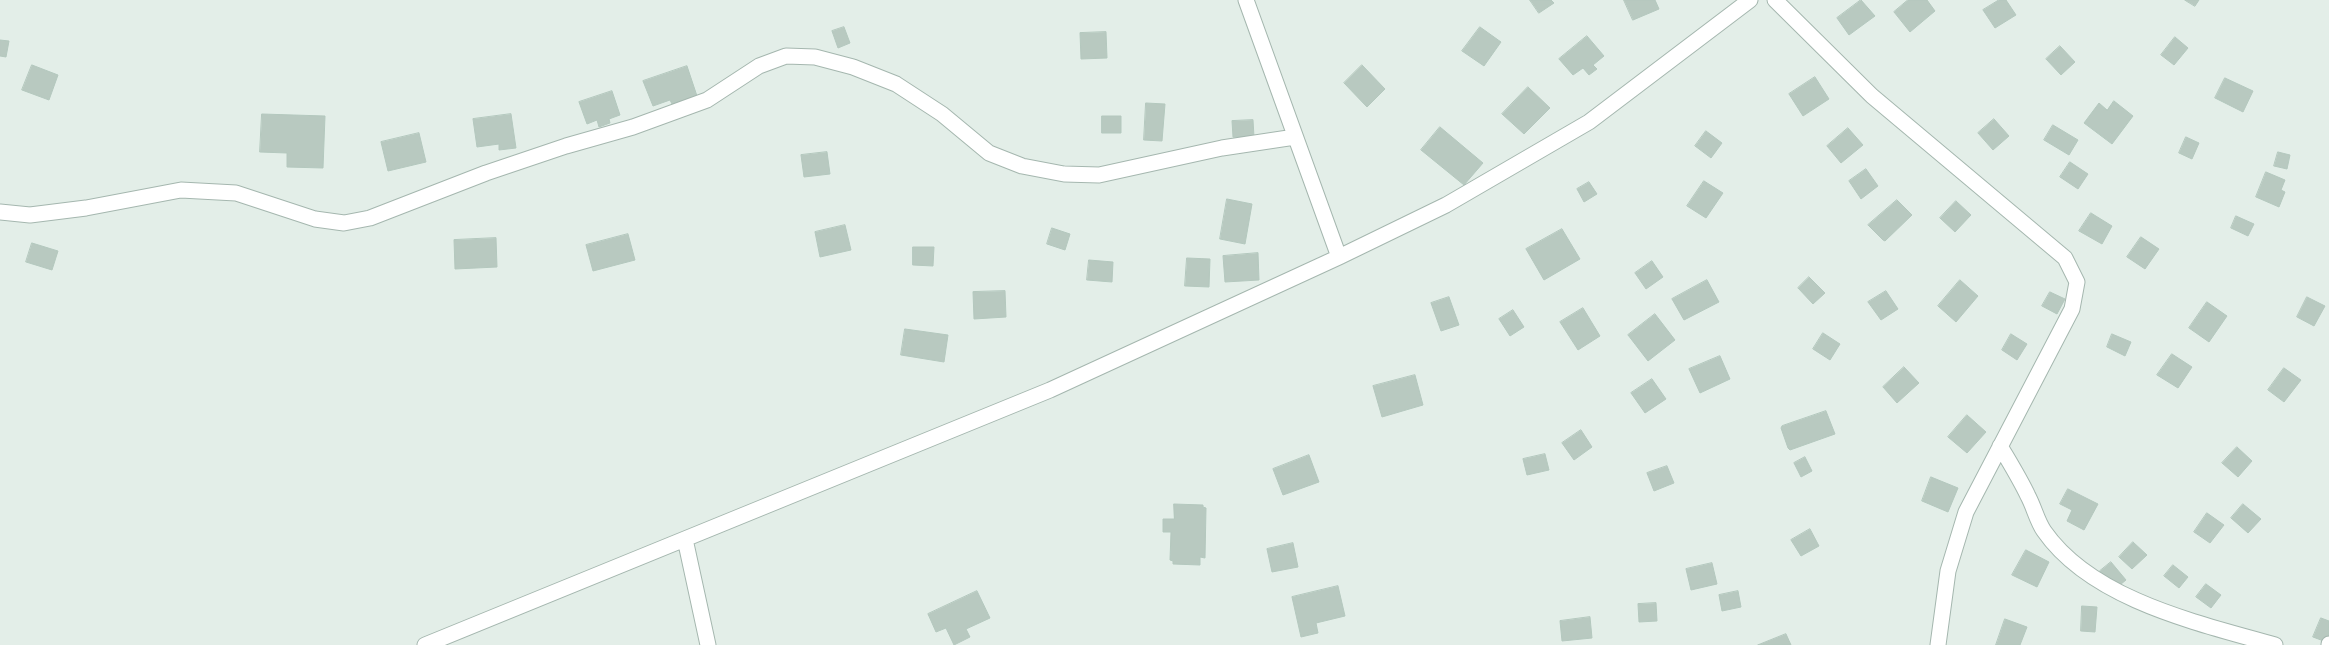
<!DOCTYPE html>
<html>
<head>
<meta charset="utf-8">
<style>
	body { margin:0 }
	canvas { display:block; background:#e3eee8 }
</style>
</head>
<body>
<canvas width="2329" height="645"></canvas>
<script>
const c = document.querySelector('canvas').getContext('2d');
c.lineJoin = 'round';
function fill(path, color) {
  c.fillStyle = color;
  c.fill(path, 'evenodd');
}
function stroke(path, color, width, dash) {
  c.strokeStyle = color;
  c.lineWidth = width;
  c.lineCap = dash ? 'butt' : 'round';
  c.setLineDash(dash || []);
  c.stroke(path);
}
const building = new Path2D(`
	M1530 0H1551L1554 3 1539 13Z
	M1624 0H1655L1659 9 1633 20Z
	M1861 0 1875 16 1849 35 1837 18Z
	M1908 0H1927L1935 11 1910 32 1894 12Z
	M1999 0H2006L2016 15 1995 28 1983 10Z
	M2185 0H2199L2195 6Z
	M844 27 850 43 838 48 832 31Z
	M1480 27 1501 42 1484 66 1462 51Z
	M1106 32 1107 58 1081 59 1080 33Z
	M1587 36 1604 56 1593 65 1597 69 1589 75 1583 68 1573 75 1559 59Z
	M2175 37 2188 48 2174 65 2161 55Z
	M0 40 9 41 6 57 0 56Z
	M2060 46 2075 62 2061 75 2046 59Z
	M32 65 58 75 49 100 22 90Z
	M1362 65 1385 89 1367 107 1344 83Z
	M687 66 697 96 672 104 670 100 653 106 643 81Z
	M1815 77 1829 99 1803 116 1789 94Z
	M2225 78 2253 91 2243 112 2215 98Z
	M1528 87 1550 108 1524 134 1502 114Z
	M612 91 620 115 609 119 610 123 599 127 597 120 587 124 579 102Z
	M2114 101 2133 116 2112 144 2084 123 2099 103 2107 110Z
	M1146 103 1165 104 1162 141 1144 140Z
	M262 114 325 116 323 168 287 167V153L260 152Z
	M511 114 516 148 499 150V144L477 147 473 119Z
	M1102 116H1121V133H1102Z
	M1994 119 2009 136 1993 150 1978 133Z
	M1253 120 1254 137H1233L1232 121Z
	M2053 125 2078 140 2069 155 2044 140Z
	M1440 127 1483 163 1464 185 1421 150Z
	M1848 128 1863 145 1841 163 1827 146Z
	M1706 131 1722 143 1711 158 1695 146Z
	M419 133 426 162 388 171 381 142Z
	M2186 137 2199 143 2192 159 2179 153Z
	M827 152 830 174 804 177 801 155Z
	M2278 152 2290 155 2287 169 2274 166Z
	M2070 162 2088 174 2078 189 2060 177Z
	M1866 169 1878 186 1861 199 1849 181Z
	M2266 172 2285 180 2281 190 2285 192 2279 207 2256 197Z
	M1704 181 1723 193 1706 218 1687 206Z
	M1589 182 1597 194 1584 202 1577 189Z
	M1227 199 1252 204 1245 244 1220 239Z
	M1897 200 1912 215 1885 241 1883 240 1868 225Z
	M1956 201 1971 215 1955 232 1940 218Z
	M2091 213 2112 226 2102 244 2079 231Z
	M2236 216 2254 224 2248 236 2231 228Z
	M845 225 851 250 820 257 815 232Z
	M1052 228 1070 234 1065 250 1047 244Z
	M1562 229 1580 259 1544 280 1526 249Z
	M628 234 635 260 593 271 586 245Z
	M2141 237 2159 249 2145 269 2127 257Z
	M496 238 497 267 455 269 454 240Z
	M32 243 58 251 52 270 26 262Z
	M913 247H934L933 266 913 265Z
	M1258 253 1259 280 1225 282 1223 256Z
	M1187 258 1210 259 1209 287 1185 286Z
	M1089 260 1113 262 1112 282 1087 280Z
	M1652 261 1663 277 1646 289 1635 273Z
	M1809 277 1825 293 1813 304 1798 288Z
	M1707 280 1719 302 1684 320 1672 299Z
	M1960 280 1978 296 1956 322 1938 306Z
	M1005 291 1006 317 974 319 973 292Z
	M1886 291 1898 309 1881 320 1868 302Z
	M2050 292 2065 299 2057 314 2042 306Z
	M1449 297 1459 325 1441 331 1431 303Z
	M2307 297 2325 306 2314 326 2297 317Z
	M2207 302 2227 316 2209 342 2189 328Z
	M1583 308 1600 336 1578 350 1560 322Z
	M1513 310 1524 327 1510 336 1499 319Z
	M1655 314 1675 340 1648 361 1628 335Z
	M905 329 948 335 944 362 901 355Z
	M1823 333 1840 344 1830 360 1813 349Z
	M2011 334 2027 344 2017 360 2002 350Z
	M2112 334 2131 342 2125 356 2107 347Z
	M2172 354 2192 367 2178 388 2157 375Z
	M1720 356 1730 379 1700 393 1689 369Z
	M1904 367 1919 383 1897 403 1883 387Z
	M2284 368 2301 380 2284 402 2268 390Z
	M1415 375 1423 405 1382 417 1373 386Z
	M1652 379 1666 399 1645 413 1631 393Z
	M1826 411 1835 434 1790 450 1788 448 1781 428 1782 426Z
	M1967 415 1986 432 1967 453 1948 437Z
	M1581 430 1592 447 1574 460 1562 443Z
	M2237 447 2252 461 2238 477 2222 463Z
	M1545 454 1549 470 1527 475 1523 459Z
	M1309 455 1319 482 1283 495 1273 469Z
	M1805 457 1812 471 1801 477 1794 463Z
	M1667 466 1674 483 1654 491 1647 473Z
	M1931 477 1958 488 1948 512 1922 501Z
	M2068 489 2098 504 2084 530 2067 521 2072 510 2060 504Z
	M1174 504 1203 505V507L1206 508 1205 558 1200 557V565L1173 564V561L1170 560 1171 532H1163V519H1174Z
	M2243 504 2261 519 2248 533 2231 518Z
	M2207 513 2224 525 2210 543 2194 532Z
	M1810 529 1819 546 1801 556 1791 540Z
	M2133 542 2147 555 2132 569 2119 557Z
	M1293 543 1298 567 1272 572 1267 549Z
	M2026 550 2049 562 2037 587 2012 575Z
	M2111 562 2126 580 2115 589 2100 571Z
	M1712 563 1717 584 1691 590 1686 569Z
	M2173 565 2188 577 2179 588 2164 576Z
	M2206 584 2221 595 2211 608 2196 597Z
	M1338 586 1345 616 1316 623 1318 633 1301 637 1292 597Z
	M977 591 990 618 966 629 970 637 954 645 946 628 936 632 928 614Z
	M1738 591 1741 607 1722 611 1719 595Z
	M1656 603 1657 621 1639 622 1638 604Z
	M2082 606 2097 607 2095 632 2081 631Z
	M1590 617 1592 638 1562 641 1560 621Z
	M2321 618 2329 621V643L2313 637Z
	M2005 619 2027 627 2020 645H1996Z
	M1786 634 1791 645H1758Z`);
const minor = new Path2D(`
	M1246 0 1339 257
	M1775 0 1872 96 2065 258 2077 282 2072 309 1966 512 1948 571 1938 645
	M0 212 30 215 86 208 181 190 236 193 315 219 344 223 370 218 486 173 566 146 633 127 707 100 759 66 786 56 815 57 853 67 896 84 942 114 989 153 1022 166 1064 174 1099 175 1222 148 1295 137
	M2000 446C2010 463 2020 479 2028 496 2034 507 2037 521 2044 531 2092 600 2198 623 2275 645
	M685 539 708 645
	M425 645 1050 390 1339 257 1446 205 1589 122 1750 0
	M2329 645V644`);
fill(building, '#b8c9c0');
stroke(building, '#b4c8be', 1);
stroke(minor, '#a5b7af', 17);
stroke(minor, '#fff', 15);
</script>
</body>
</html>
